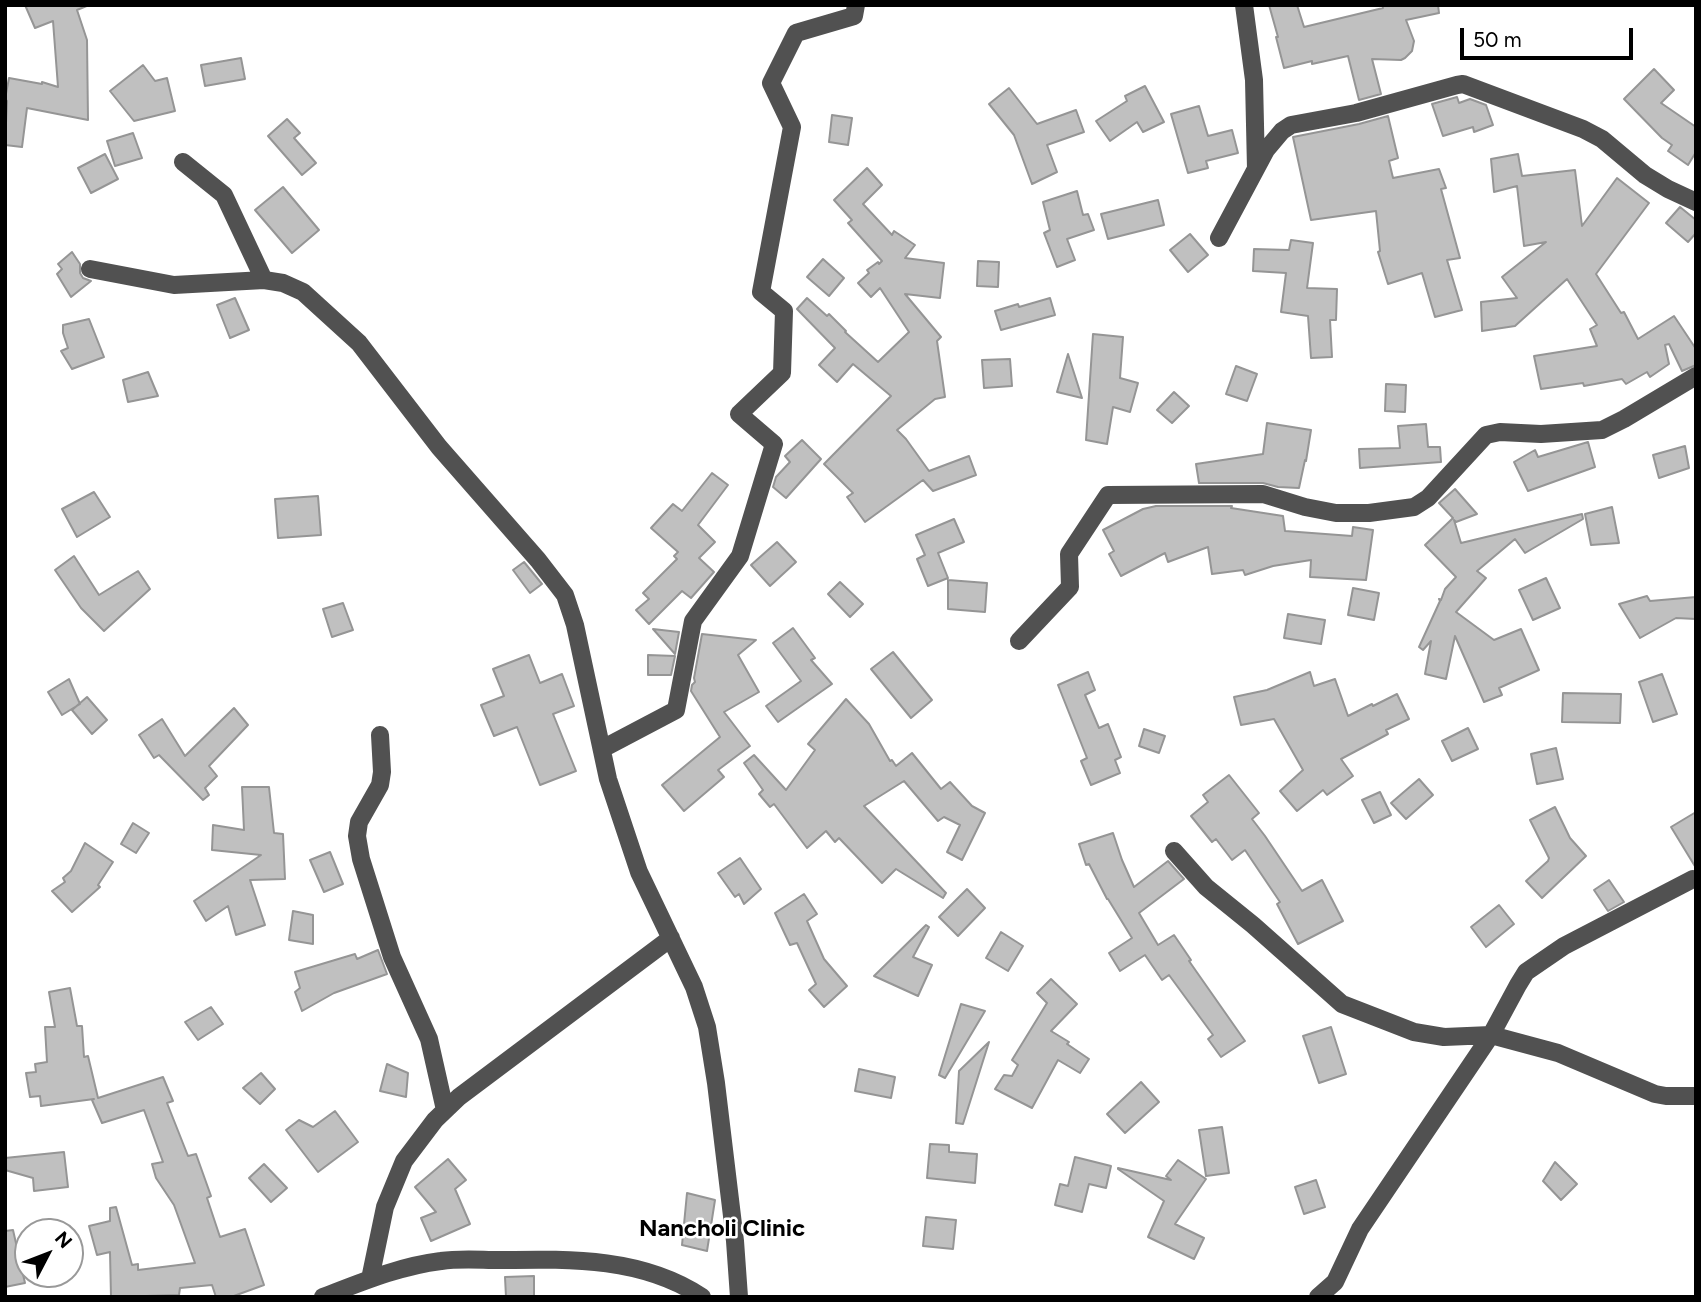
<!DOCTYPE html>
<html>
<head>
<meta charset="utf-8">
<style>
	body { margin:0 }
	#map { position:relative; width:1701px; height:1302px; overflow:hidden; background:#fff; font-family:Figtree,sans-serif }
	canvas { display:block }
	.frame { position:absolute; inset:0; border:7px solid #000; pointer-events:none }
	.north { position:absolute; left:14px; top:1218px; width:70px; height:70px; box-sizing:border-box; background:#fff; border:2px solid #999; border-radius:50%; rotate:48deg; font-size:19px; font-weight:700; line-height:28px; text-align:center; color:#000 }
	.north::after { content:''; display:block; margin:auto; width:24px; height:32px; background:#000; clip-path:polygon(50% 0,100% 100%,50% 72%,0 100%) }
	.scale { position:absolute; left:1460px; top:28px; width:173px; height:32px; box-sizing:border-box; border:4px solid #000; border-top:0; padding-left:9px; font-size:21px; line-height:24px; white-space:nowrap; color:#000; -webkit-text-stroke:5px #fff; paint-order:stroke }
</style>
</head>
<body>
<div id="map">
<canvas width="1701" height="1302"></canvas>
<div class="frame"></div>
<div class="north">N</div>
<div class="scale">50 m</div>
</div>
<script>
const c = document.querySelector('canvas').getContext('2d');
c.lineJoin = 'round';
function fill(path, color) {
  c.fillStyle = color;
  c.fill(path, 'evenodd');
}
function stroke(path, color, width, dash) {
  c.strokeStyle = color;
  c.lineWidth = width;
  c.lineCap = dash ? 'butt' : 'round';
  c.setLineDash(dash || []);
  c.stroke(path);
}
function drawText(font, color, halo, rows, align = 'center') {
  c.font = font + ' Figtree,sans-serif';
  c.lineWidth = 5;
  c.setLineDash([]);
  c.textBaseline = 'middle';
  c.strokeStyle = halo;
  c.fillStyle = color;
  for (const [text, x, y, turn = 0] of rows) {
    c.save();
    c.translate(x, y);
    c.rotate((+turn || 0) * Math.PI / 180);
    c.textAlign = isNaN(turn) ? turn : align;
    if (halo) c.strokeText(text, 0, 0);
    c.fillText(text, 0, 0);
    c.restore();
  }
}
const building = new Path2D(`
	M25 5H89L77 10 87 40 88 120 27 108 22 147 5 145 7 101 5 99 9 78 42 84V82L58 87 53 21 35 28Z
	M1269 5H1297L1304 27 1383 8 1382 5H1438L1439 13 1406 20 1414 41 1412 51 1405 58 1401 60 1372 59 1381 94 1359 100 1348 56 1312 64V61L1284 68 1276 37H1278Z
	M241 58 245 79 205 86 201 65Z
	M143 65 155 81 167 78 175 111 134 121 110 91Z
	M1654 69 1674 90 1661 103 1696 127V152L1688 165 1668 151 1672 145 1662 138 1624 99Z
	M1145 86 1164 122 1143 132 1137 122 1110 141 1096 121 1127 101 1125 96Z
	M1009 88 1037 124 1076 110 1084 132 1047 145 1057 172 1032 184 1014 135 989 104Z
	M1457 97 1459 103 1470 99 1486 105 1493 125 1474 132 1473 127 1443 136 1432 104Z
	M1199 106 1208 136 1232 130 1238 153 1206 161 1208 168 1188 173 1171 114Z
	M832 115 852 118 848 145 829 142Z
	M1388 116 1398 158 1389 161 1393 178 1439 169 1446 188 1441 189 1460 258 1447 260 1462 310 1435 317 1422 273 1388 284 1378 252 1380 251 1376 211 1311 220 1293 137 1359 124Z
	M287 119 300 133 294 138 316 163 302 175 268 136Z
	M133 133 142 158 115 166 107 141Z
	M105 154 118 179 91 193 78 168Z
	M1518 154 1522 176 1575 170 1582 226 1617 178 1649 203 1596 274 1621 313 1624 312 1638 339 1674 316 1696 349V365L1682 371 1669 344 1665 345 1669 364 1650 377 1647 372 1626 384 1622 379 1584 386 1583 383 1541 389 1534 356 1597 346 1590 329 1597 325 1567 279 1515 326 1482 331 1481 302 1517 298 1502 277 1546 242 1524 246 1517 186 1494 192 1491 159Z
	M867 168 882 185 863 204 892 235 894 231 915 245 905 258 944 263 940 298 905 294 941 337 937 341 945 397 935 399 897 430 906 439 929 471 969 456 976 475 933 491 923 480 865 522 847 497 853 493 824 464 891 396 853 364 837 382 819 365 835 348 797 309 807 298 827 316 829 314 846 331 845 332 878 362 909 332 880 288 871 297 858 283 869 273 867 270 878 262 879 264 882 261 848 223 852 220 834 200Z
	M283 187 319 230 292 253 255 210Z
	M1077 191 1083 215 1088 214 1094 230 1067 239 1075 260 1057 267 1044 233 1050 230 1043 202Z
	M1158 200 1164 225 1108 239 1101 214Z
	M1680 207 1696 220V233L1688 242 1666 223Z
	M1190 234 1208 255 1188 272 1170 250Z
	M1291 240 1313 243 1307 288 1337 289 1336 320H1330L1332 357 1311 358 1308 316 1281 312 1286 273 1253 271 1254 249 1289 250Z
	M72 252 80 264V273L83 278 91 281 71 297 57 274 62 269 58 264Z
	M823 259 844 278 829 296 807 277Z
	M978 261 999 262 998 287 977 286Z
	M235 298 249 330 230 338 217 305Z
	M1050 298 1055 315 1001 330 995 311 1018 304 1019 307Z
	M89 319 104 357 72 369 61 351 68 348 63 333V325Z
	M1093 334 1123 337 1120 378 1138 383 1130 412 1113 407 1107 444 1086 440Z
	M1068 354 1082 398 1057 392Z
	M1010 359 1012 386 984 388 982 360Z
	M1236 366 1257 374 1247 401 1226 394Z
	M148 372 158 396 128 402 123 380Z
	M1386 384 1406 385 1405 412 1385 411Z
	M1174 392 1189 406 1172 423 1157 410Z
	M1267 423 1311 430 1306 461 1305 460 1299 488 1278 487 1263 483H1199L1196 464 1263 454Z
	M1426 424 1428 447H1440L1441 462 1360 468 1359 449 1400 448 1398 426Z
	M802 440 821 459 786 498 773 487 776 477 790 462 785 456Z
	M1588 442 1595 467 1528 491 1514 462 1535 450 1538 457Z
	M1685 446 1689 468 1659 478 1653 455Z
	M712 473 728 485 698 525 715 542 699 558 714 572 691 598 682 591 649 624 636 610 649 599 643 593 677 559 674 556 678 552 651 528 673 504 682 511Z
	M1455 489 1477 514 1456 522 1454 520 1461 543 1582 514 1583 519 1525 553 1515 539 1477 571 1486 578 1456 612 1494 640 1521 629 1539 670 1499 688 1502 695 1484 702 1455 636 1446 679 1425 674 1431 641 1423 650 1419 647 1440 601 1439 599 1441 600 1445 589 1456 577 1425 545 1453 518 1439 503Z
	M94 492 110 517 77 537 62 509Z
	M318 496 321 535 278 538 275 499Z
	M1156 506H1232L1231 508 1283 516 1285 531 1352 536 1353 527 1373 530 1366 580 1310 577 1311 560 1273 566 1245 575 1243 570 1212 574 1208 547 1168 562 1165 553 1121 576 1109 554 1114 551 1103 530 1143 509Z
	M1612 507 1619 543 1591 545 1585 514Z
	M954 519 964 542 938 553 948 578 928 586 917 559 925 555 916 535Z
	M777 542 796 562 770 586 751 565Z
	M74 556 99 595 138 571 150 589 104 631 81 608 55 570Z
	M524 562 542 584 530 593 513 570Z
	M1546 578 1560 608 1533 620 1519 590Z
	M948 580 987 583 985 612 948 609Z
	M840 582 863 604 850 617 828 594Z
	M1353 588 1379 593 1374 620 1348 615Z
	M1647 596 1650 601 1696 597V619L1676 618 1640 638 1619 604Z
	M343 603 353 630 332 637 323 609Z
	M1288 614 1325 620 1321 644 1284 638Z
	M793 628 815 658 811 660 832 684 778 722 766 706 801 681 773 643Z
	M653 629 679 632 675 654Z
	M702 634 756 640 738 655 759 692 724 712 750 746 718 770 724 777 684 811 662 785 720 737 691 691 692 685 695 682 694 678Z
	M893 652 932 700 911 718 871 669Z
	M529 655 540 683 562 674 574 706 553 714 576 771 540 785 517 727 494 736 481 705 504 696 493 669Z
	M648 655 675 656 671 675H648Z
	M1088 672 1095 690 1085 695 1099 728 1108 724 1121 757 1115 760 1120 773 1091 785 1081 761 1087 758 1058 685Z
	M1310 672 1314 686 1335 679 1348 716 1372 704 1373 706 1397 694 1409 719 1386 730 1388 734 1341 759 1353 776 1327 795 1323 790 1297 811 1280 791 1303 770 1274 719 1241 725 1234 697 1267 690Z
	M1662 674 1677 714 1653 722 1639 682Z
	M69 679 80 704 62 715 48 692Z
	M1563 693 1621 694 1620 723 1562 722Z
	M87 697 107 720 92 734 72 710Z
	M846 699 869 724 890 761 892 760 896 766 912 753 941 789 950 782 972 806 985 813 962 860 947 852 960 825 944 817 938 821 904 781 864 806 946 893 943 898 896 869 882 883 839 838 835 842 826 831 807 848 774 804 770 807 759 794 763 790 744 763 754 755 786 790 815 750 808 744Z
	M234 708 248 725 209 766 217 776 205 788 209 795 203 800 159 755 154 758 139 735 162 719 185 756Z
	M1468 728 1478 749 1452 761 1442 741Z
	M1144 729 1165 736 1159 753 1139 746Z
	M1556 748 1563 779 1537 784 1531 754Z
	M1229 775 1259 813 1252 819 1265 836 1302 891 1322 880 1343 921 1298 944 1277 904 1280 902 1245 850 1232 860 1216 839 1212 842 1191 816 1208 802 1203 795Z
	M1419 779 1433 795 1406 819 1391 803Z
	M242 787H269L274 833 283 834 285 879 250 880 265 925 236 935 228 906 206 921 194 901 261 855 212 850 213 825 244 830Z
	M1380 792 1391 815 1374 823 1362 800Z
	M1555 807 1570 838 1586 856 1542 898 1526 881 1548 861 1549 858 1530 820Z
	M1696 812V868L1671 827Z
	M133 823 149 833 136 853 121 844Z
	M1113 833 1122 860 1134 887 1168 861 1184 879 1139 913 1158 945 1174 935 1191 960 1189 961 1245 1041 1221 1057 1208 1039 1213 1035 1169 975 1162 980 1145 955 1120 971 1109 953 1132 938 1108 899H1107L1089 864 1086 865 1079 844Z
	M85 843 113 862 98 885 100 887 72 912 52 891 65 882 63 878 71 871Z
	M330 852 343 884 324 892 310 860Z
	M740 858 761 889 744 904 739 894 735 897 718 873Z
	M1609 880 1624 902 1608 911 1594 890Z
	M967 889 985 908 958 936 939 917Z
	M804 894 817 914 807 921 824 959 847 986 824 1007 809 990 816 984 797 943 790 945 775 913Z
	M1499 905 1514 924 1486 947 1471 927Z
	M293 911 313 915V944L289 940Z
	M926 925 929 927 913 957 932 965 918 996 874 976Z
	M1001 932 1023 946 1008 971 986 958Z
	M378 950 387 974 334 993 302 1011 295 992 300 988 295 972 355 954 357 959Z
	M1051 979 1077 1004 1051 1031 1069 1042 1067 1044 1089 1059 1080 1073 1058 1060 1032 1108 995 1089 1004 1075 1012 1076 1018 1065 1012 1060 1047 1003 1037 993Z
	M70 988 77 1026H82L84 1057 88 1056 98 1098 163 1077 173 1101 167 1103 188 1156 196 1154 211 1196 207 1198 220 1237 245 1229 264 1285 231 1297H216L212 1285 180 1288 179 1295 111 1297 110 1252 97 1255 89 1226 110 1221V1208L116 1207 132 1265 138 1264V1270L195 1263 174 1205 156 1178 152 1164 163 1162 144 1110 102 1123 92 1100 94 1099 41 1106 40 1096 30 1097 26 1073 36 1072 35 1064 47 1062 45 1027H55L49 992Z
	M961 1004 985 1011 945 1078 939 1075Z
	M211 1007 223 1024 198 1040 185 1022Z
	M1331 1027 1346 1074 1319 1083 1303 1036Z
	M989 1042 963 1124 956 1123 959 1071Z
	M387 1064 408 1073 406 1097 380 1091Z
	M859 1069 895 1077 891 1098 855 1091Z
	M261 1073 275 1089 260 1104 243 1088Z
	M1141 1082 1159 1102 1125 1133 1107 1114Z
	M335 1111 358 1142 318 1172 286 1130 299 1120 313 1127Z
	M1222 1127 1229 1173 1206 1176 1199 1130Z
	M930 1144 949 1145V1152L977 1154 975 1183 927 1178Z
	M64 1152 68 1187 34 1191 33 1178 5 1170V1158Z
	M1075 1157 1111 1166 1106 1188 1089 1184 1082 1212 1055 1205 1060 1184 1068 1186Z
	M448 1159 466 1180 455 1189 470 1224 431 1241 421 1218 436 1212 415 1187Z
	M1178 1160 1206 1179 1175 1224 1204 1238 1194 1259 1148 1237 1164 1201 1118 1169V1168L1171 1180 1166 1176Z
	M1555 1162 1577 1184 1561 1200 1543 1181Z
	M264 1164 287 1188 271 1202 249 1178Z
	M1316 1180 1325 1207 1304 1214 1295 1187Z
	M687 1193 715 1200 707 1251 682 1245Z
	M926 1217 956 1220 953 1249 923 1246Z
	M13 1230 25 1283 5 1287V1231Z
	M534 1276V1297H506L505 1277Z`);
const minor = new Path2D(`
	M1244 5 1254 80 1256 169
	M183 162 224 195 264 280
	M1219 238 1266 150 1282 131 1291 125 1356 113 1457 85 1463 84 1583 129 1602 139 1645 175 1668 189 1696 202
	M90 269 174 285 264 280 283 283 303 292 359 343 439 447 538 560 565 595 575 625 608 779 639 872 694 987 707 1027 716 1083 735 1241 739 1297
	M1019 641 1070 587 1069 554 1108 495 1263 494 1305 507 1336 513H1369L1414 507 1428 498 1486 435 1500 432 1541 434 1602 430 1624 419 1696 376
	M380 735 382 772 380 785 359 822 357 836 361 859 392 957 429 1039 445 1110
	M602 749 676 710 693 621 740 556 774 444 739 414 782 373 784 311 761 292 792 127 771 83 796 33 854 16 856 5
	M1174 851 1206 887 1253 925 1342 1004 1414 1032 1444 1037 1491 1035 1558 1053 1655 1094 1666 1096H1696
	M370 1279 385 1207 404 1161 435 1120 459 1097 671 938
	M323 1297C362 1282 400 1266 441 1261 460 1258 481 1260 500 1260 569 1259 642 1257 702 1297
	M1318 1297 1335 1282 1360 1229 1491 1035 1518 985 1526 972 1564 946 1693 879`);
const quarterNames = [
	["Nancholi Clinic",722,1229]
];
fill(building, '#c0c0c0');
stroke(building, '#959595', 2);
stroke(minor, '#515151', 18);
drawText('bold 24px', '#000', '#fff', quarterNames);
</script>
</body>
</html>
